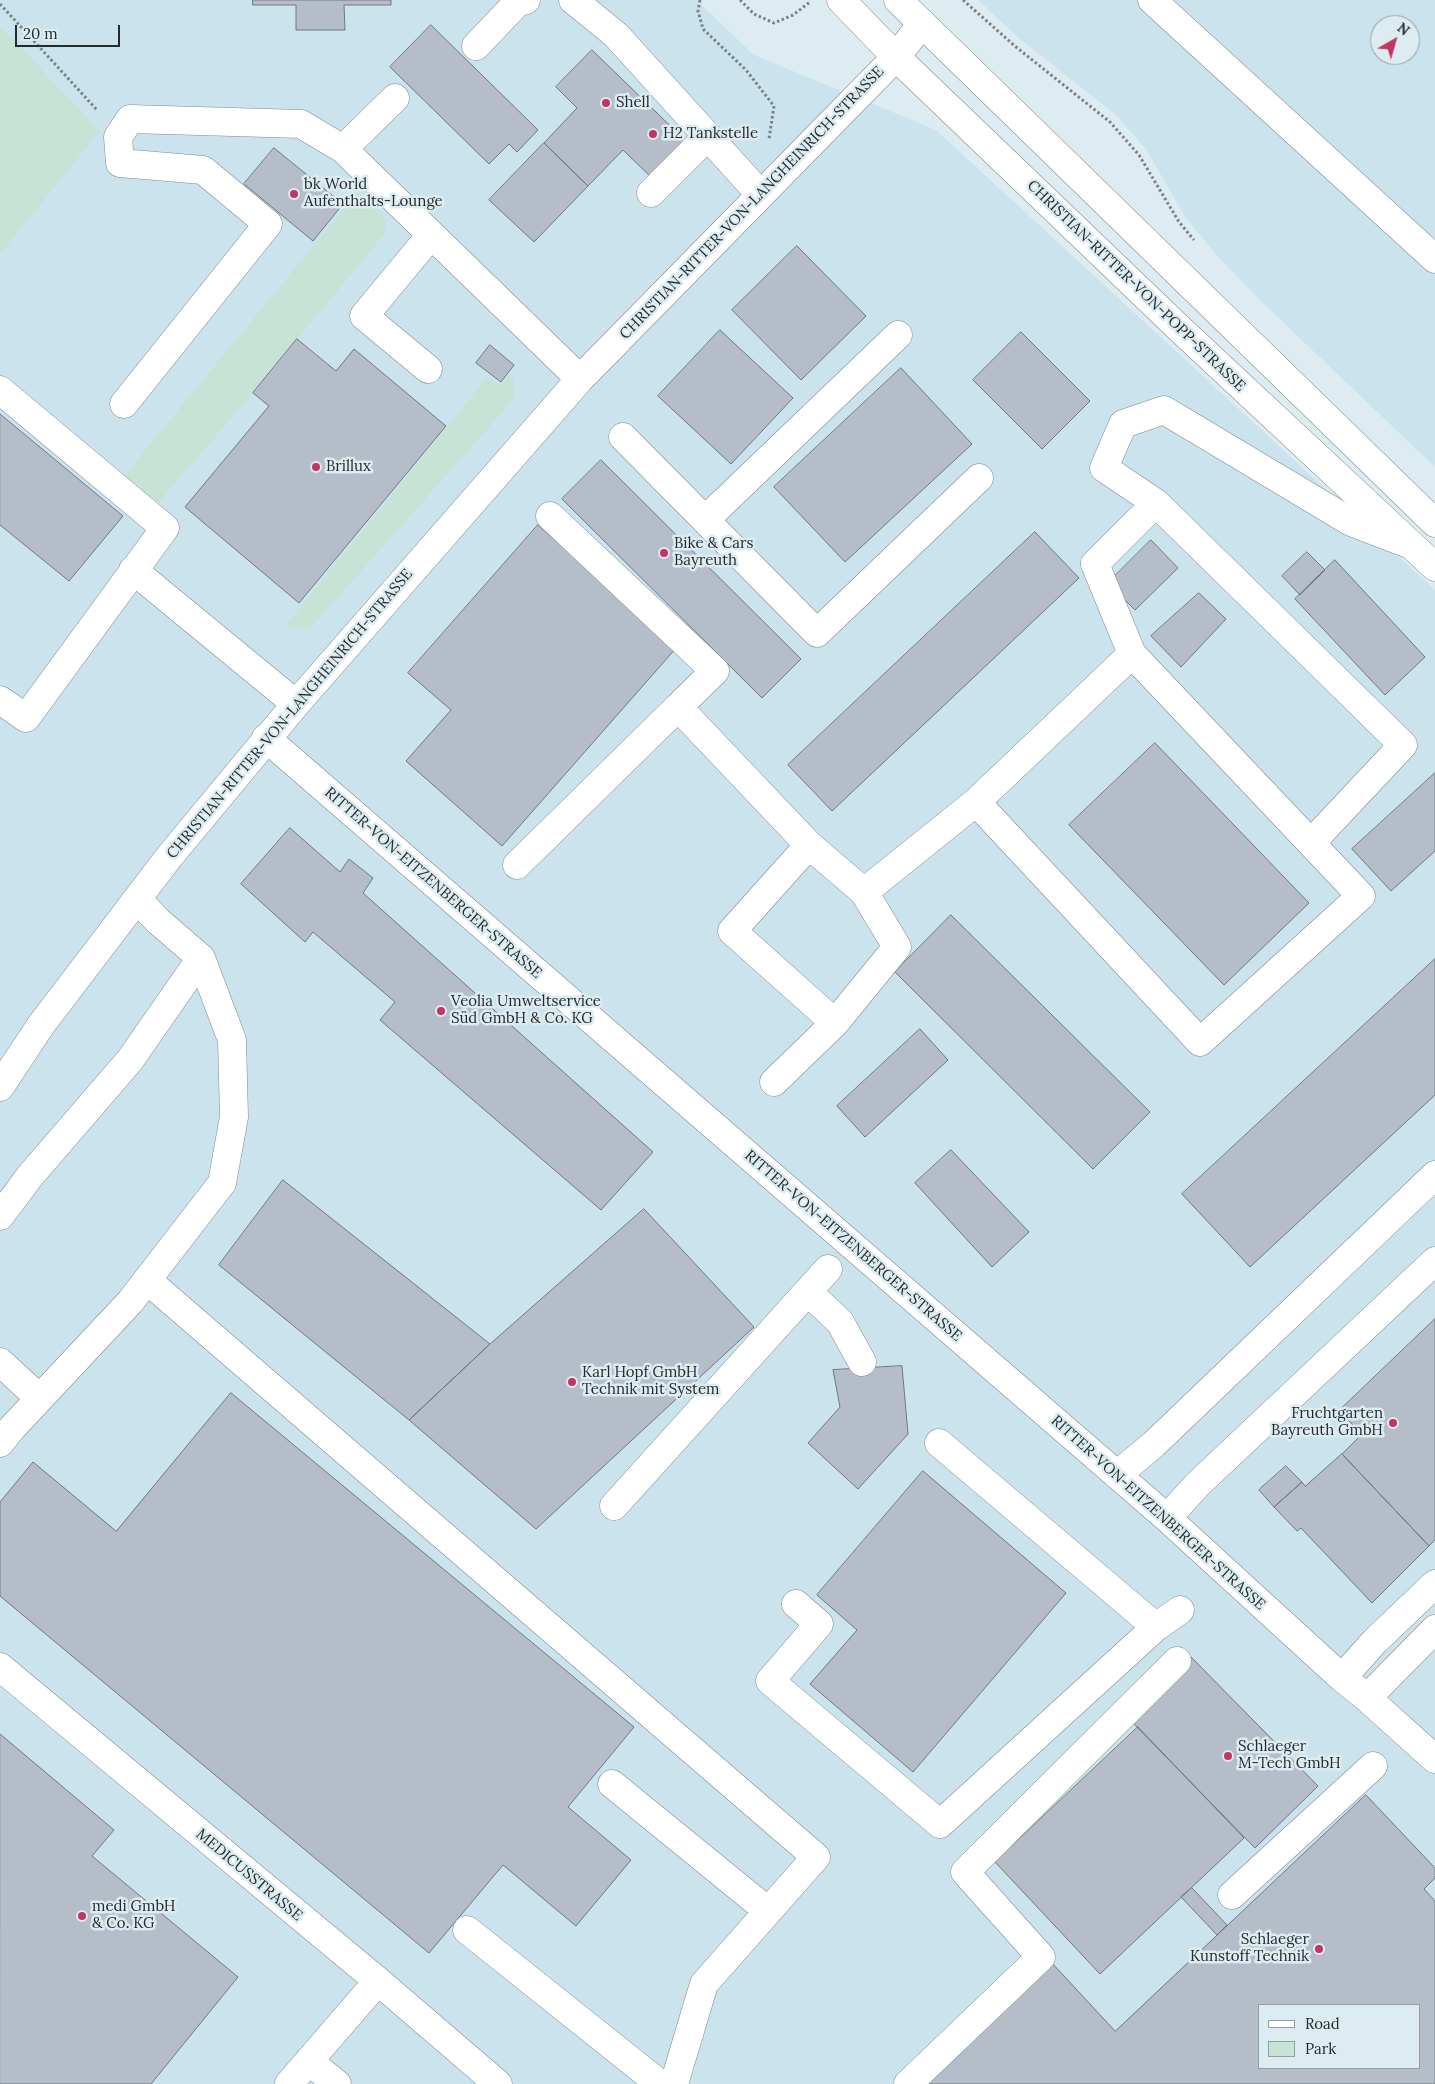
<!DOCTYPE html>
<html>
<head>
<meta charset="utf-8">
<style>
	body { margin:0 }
	#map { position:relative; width:1435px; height:2084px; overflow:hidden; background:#ddecf1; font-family:Lora,serif }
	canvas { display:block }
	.legend { position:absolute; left:1258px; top:2004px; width:162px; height:65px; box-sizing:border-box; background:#ddecf1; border:1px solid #939fa3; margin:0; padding:6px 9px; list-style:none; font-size:15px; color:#252b2d }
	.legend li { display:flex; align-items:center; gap:10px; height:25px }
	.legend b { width:25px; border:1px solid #939fa3 }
	.north { position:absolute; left:1370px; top:15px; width:50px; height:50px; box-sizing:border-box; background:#ddecf1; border:1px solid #939fa3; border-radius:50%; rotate:38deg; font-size:14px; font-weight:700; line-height:20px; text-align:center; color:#252b2d }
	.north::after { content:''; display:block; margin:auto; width:18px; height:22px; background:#c23562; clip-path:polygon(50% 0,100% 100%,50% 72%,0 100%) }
	.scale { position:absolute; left:15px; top:25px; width:105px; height:22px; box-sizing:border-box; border:2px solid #252b2d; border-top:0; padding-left:6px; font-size:15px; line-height:18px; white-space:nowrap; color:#252b2d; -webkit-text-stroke:4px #ddecf1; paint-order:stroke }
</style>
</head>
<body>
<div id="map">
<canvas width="1435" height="2084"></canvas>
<ul class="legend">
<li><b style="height:6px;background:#fff"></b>Road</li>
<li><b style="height:14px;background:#c7e3d6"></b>Park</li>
</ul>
<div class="north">N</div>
<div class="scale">20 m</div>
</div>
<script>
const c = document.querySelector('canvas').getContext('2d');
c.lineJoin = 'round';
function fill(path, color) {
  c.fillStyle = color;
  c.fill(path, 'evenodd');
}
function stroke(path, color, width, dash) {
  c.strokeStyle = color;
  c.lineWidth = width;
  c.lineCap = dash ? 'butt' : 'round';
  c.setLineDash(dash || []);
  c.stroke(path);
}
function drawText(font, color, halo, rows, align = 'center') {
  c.font = font + ' Lora,serif';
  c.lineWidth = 5;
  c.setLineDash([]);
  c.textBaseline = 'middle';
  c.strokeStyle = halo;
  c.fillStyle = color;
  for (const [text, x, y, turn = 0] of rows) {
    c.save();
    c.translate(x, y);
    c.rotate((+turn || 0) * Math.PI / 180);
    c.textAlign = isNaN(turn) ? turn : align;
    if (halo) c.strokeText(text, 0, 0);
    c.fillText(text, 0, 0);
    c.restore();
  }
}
const built = new Path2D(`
	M0 0H696L754 55 936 130 1435 590V2084H0ZM1259 2005H1419V2068H1259Z
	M978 0H1435V467L1264 304 1217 256 1184 215 1146 149 1116 115 1021 40ZM1380 25H1410V55H1380Z`);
const green = new Path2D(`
	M0 26 100 131 0 254Z
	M357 193 384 214 386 232 253 393 157 504 124 476Z
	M513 372V400L308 631 285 626 487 378 501 386Z`);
const building = new Path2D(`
	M253 0H391V5H344L345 30H296V5H253Z
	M431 25 538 130 517 152 509 144 489 164 390 67Z
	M592 50 688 143 653 179 623 150 588 186 544 143 577 108 556 87Z
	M544 143 588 186 534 242 489 200Z
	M274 148 343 204 313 241 244 184Z
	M797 246 866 316 801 380 732 310Z
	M720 330 793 398 731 464 658 396Z
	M1021 332 1090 401 1042 449 973 380Z
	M297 339 336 371 354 349 446 426 299 603 185 507 269 406 253 393Z
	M490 345 514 365 501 382 476 363Z
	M901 368 972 444 845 562 774 487Z
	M0 414 123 516 69 581 0 525Z
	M601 460 801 659 762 698 562 499Z
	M538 525 677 647 502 846 406 761 451 710 408 673Z
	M1035 532 1079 578 832 811 788 765Z
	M1151 540 1178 568 1135 610 1108 583Z
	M1307 552 1325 570 1300 595 1282 576Z
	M1335 560 1425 657 1385 695 1295 599Z
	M1199 593 1226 619 1181 667 1151 636Z
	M1155 743 1309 903 1224 985 1069 825Z
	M1435 773V851L1391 891 1352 849Z
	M290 828 340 872 349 859 373 878 363 893 653 1152 601 1210 380 1020 395 1002 313 932 305 942 241 884Z
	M951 915 1150 1112 1093 1169 895 972Z
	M1435 959V1095L1250 1267 1182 1194Z
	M920 1029 948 1060 865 1137 837 1106Z
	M951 1150 1029 1232 992 1267 915 1183Z
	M283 1180 490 1344 409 1420 219 1265Z
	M644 1209 754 1327 536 1529 409 1420 490 1344Z
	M1435 1319V1540L1429 1546 1342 1454 1362 1434 1339 1411Z
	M902 1366 908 1434 858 1489 808 1443 840 1407 833 1370Z
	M231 1393 634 1727 568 1807 631 1860 576 1926 503 1865 429 1953 0 1596V1502L33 1462 116 1531Z
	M1342 1454 1429 1546 1372 1603 1301 1528 1297 1531 1274 1507 1302 1482 1305 1486Z
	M1286 1466 1302 1482 1274 1507 1259 1490Z
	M923 1471 1066 1593 913 1772 810 1684 857 1630 817 1595Z
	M1190 1656 1318 1786 1255 1848 1128 1718Z
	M1138 1727 1244 1838 1100 1974 995 1862Z
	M0 1734 114 1830 92 1856 238 1977 151 2084H0Z
	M1366 1795 1435 1868V1878L1424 1889 1435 1901V2084H922L1051 1962 1115 2031ZM1259 2005H1419V2068H1259Z
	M1192 1888 1227 1925 1217 1935 1181 1897Z`);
const path = new Path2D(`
	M700 0 698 11 703 29 746 70 774 106 769 139
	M740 0 754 14 774 23 793 15 810 2
	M963 0 1016 47 1110 122 1139 155 1179 222 1194 240
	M0 4 97 110`);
const minor = new Path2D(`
	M573 0 616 35 760 194
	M1152 0 1435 259
	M476 46 517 3 526 0
	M343 149 395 98
	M651 193 708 136
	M428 369 364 316 431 235
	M0 390 165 528 26 718 0 700
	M124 404 268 224 203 170 120 163 118 137 130 119 301 124 343 149 580 379
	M623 437 817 633 979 478
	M1156 503 1104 468 1123 424 1164 410 1351 522 1411 545
	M550 516 715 671 678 707
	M705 520 898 335
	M133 570 296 704
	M1132 654 1095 564 1156 503 1403 745 1311 843
	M266 738 1167 1518 1342 1678 1367 1698 1435 1759
	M517 865 678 707 809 845
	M835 1023 732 931 809 845 864 892
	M774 1082 835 1023 897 947 864 892 976 802 1132 654 1361 896 1200 1042 976 802
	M0 1087 41 1025 169 857 296 704 580 379 896 57 921 25
	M0 1216 30 1176 130 1060 201 958
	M147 1280 816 1857 704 1984 674 2084
	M808 1292 840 1322 862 1362
	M0 1362 39 1398
	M0 1443 12 1428 130 1302 222 1183 234 1117 232 1040 201 958 158 921 137 899
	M939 1443 1156 1627
	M1117 1475 1154 1444 1435 1175
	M614 1506 828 1269
	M1167 1518 1198 1484 1435 1261
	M796 1604 819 1624 770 1681 940 1824 1156 1627 1180 1610
	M0 1667 378 1981 498 2084
	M1342 1678 1375 1641 1435 1584
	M1367 1698 1435 1629
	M612 1784 768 1911
	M1232 1895 1373 1766
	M467 1930 660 2084
	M309 2061 337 2084
	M289 2084 378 1981
	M908 2084 1041 1957 965 1872 1177 1661`);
const major = new Path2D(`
	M841 0 896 57 1181 330 1435 567
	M898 0 1435 523`);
const markers = [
	[606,103,5,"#c23562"],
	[653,134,5,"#c23562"],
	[294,194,5,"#c23562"],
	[316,467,5,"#c23562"],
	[664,553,5,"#c23562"],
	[441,1011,5,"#c23562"],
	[572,1382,5,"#c23562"],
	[1393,1423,5,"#c23562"],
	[1228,1756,5,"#c23562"],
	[82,1916,5,"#c23562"],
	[1319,1949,5,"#c23562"]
];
const poiNames = [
	["Shell",616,103],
	["H2 Tankstelle",663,134],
	["bk World",304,185],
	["Aufenthalts-Lounge",304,202],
	["Brillux",326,467],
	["Bike & Cars",674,544],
	["Bayreuth",674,561],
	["Veolia Umweltservice",451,1002],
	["Süd GmbH & Co. KG",451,1019],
	["Karl Hopf GmbH",582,1373],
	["Technik mit System",582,1390],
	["Fruchtgarten",1383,1414,"right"],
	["Bayreuth GmbH",1383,1431,"right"],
	["Schlaeger",1238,1747],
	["M-Tech GmbH",1238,1764],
	["medi GmbH",92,1907],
	["& Co. KG",92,1924],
	["Schlaeger",1309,1940,"right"],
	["Kunstoff Technik",1309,1957,"right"]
];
const streetNames = [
	["CHRISTIAN-RITTER-VON-LANGHEINRICH-STRASSE",752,203,-46],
	["CHRISTIAN-RITTER-VON-POPP-STRASSE",1136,286,44],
	["CHRISTIAN-RITTER-VON-LANGHEINRICH-STRASSE",290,714,-50],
	["RITTER-VON-EITZENBERGER-STRASSE",433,883,41],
	["RITTER-VON-EITZENBERGER-STRASSE",853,1246,41],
	["RITTER-VON-EITZENBERGER-STRASSE",1158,1513,42],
	["MEDICUSSTRASSE",249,1875,40]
];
fill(built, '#cbe3ec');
fill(green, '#c7e3d6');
fill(building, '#b5bec8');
stroke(building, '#707982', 1);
stroke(minor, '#7d8b90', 29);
stroke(major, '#7d8b90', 29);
stroke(path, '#798387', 3, [2.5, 2.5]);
stroke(minor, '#fff', 28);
stroke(major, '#fff', 28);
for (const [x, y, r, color] of markers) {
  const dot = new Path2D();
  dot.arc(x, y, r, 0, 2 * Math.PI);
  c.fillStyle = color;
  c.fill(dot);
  stroke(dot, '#ddecf1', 2);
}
drawText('15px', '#252b2d', '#ddecf1', poiNames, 'left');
drawText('15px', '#252b2d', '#ddecf1', streetNames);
</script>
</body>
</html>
